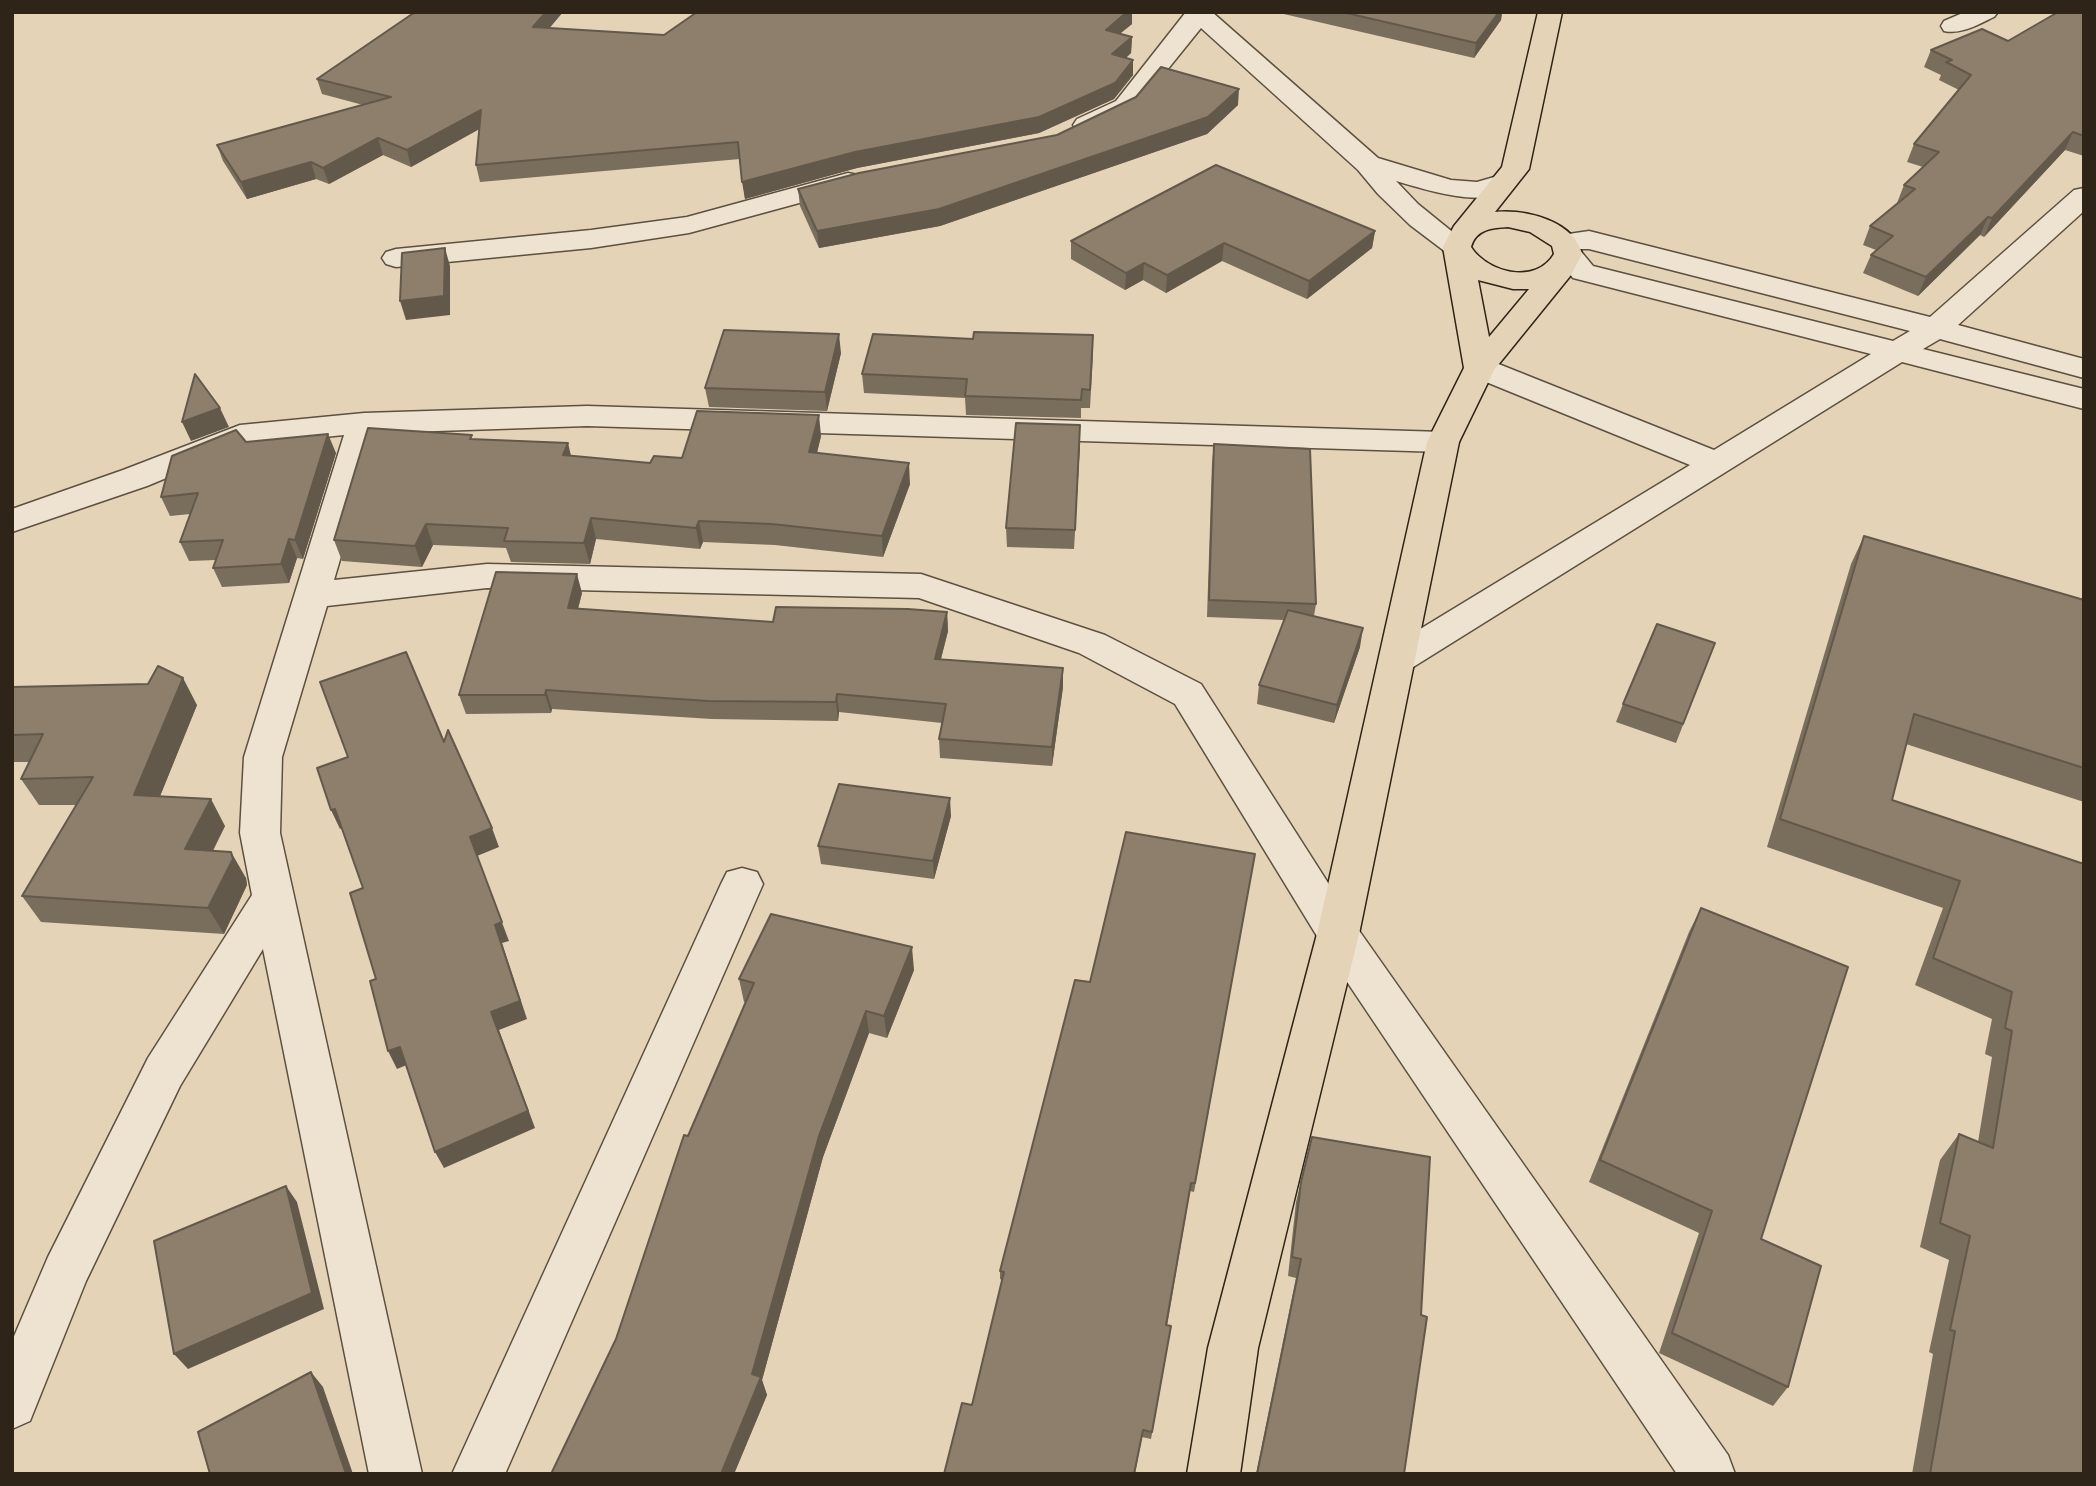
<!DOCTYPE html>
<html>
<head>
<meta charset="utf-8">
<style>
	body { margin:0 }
	#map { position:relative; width:2096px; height:1486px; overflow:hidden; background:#e5d3b8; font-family:Alegreya,serif }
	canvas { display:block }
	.frame { position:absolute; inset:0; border:14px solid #2e2417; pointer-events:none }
</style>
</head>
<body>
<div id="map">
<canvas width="2096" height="1486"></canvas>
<div class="frame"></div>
</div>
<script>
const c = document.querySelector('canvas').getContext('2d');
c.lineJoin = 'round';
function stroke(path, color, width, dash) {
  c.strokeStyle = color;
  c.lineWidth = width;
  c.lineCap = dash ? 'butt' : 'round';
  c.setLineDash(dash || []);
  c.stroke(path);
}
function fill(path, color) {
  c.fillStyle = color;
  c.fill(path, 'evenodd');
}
const street = new Path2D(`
	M1186 12H1212L1378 158 1451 180 1477 182 1501 175 1511 177 1515 183C1494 213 1424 189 1396 181L1418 204 1471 247 1467 253 1457 256 1447 253 1410 225 1378 194 1358 170 1201 28 1134 111 1095 131 1086 133 1077 131 1073 125 1077 119 1116 101Z
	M1965 12H1998L1994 17C1979 24 1961 35 1944 31L1941 26 1944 21Z
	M848 173 858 175 862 181 858 187 689 233 591 248 396 267 386 264 382 258 386 252 396 249 591 230 687 217Z
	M2084 188V211L1958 325 2084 359V378L1940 339 1923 349 2084 389V409L1902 362 1410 669 1397 673 1384 669 1379 660 1384 651 1690 465 1469 375 1464 368 1469 361 1480 359 1491 361 1714 450 1871 354 1573 278 1554 254 1557 249 1551 242 1555 236 1589 231 1930 317 2074 190ZM1579 249H1589L1910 331 1893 341 1593 266Z
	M587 406 1443 432 1454 435 1459 442 1454 449 1443 452 587 426 377 433 334 580 487 564 921 574 1105 635 1201 684 1353 922 1728 1455 1735 1474H1677L1323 946 1175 704 1079 653 919 598 487 588 327 606 282 757 280 833 422 1474H369L263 949 180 1086 86 1281 30 1421 12 1429V1341L48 1257 148 1058 252 895 240 833 244 757 344 435 246 445 147 486 12 532V509L123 470 240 425 364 413Z
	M742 868 757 872 763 884 505 1474H452L721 884 727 872Z`);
const primary = new Path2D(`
	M1538 12H1562L1529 169 1495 212C1526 209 1574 221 1582 254L1571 275 1494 370 1459 442 1359 934 1258 1348 1240 1474H1187L1208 1348 1317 934 1427 442 1464 368 1443 247 1454 226 1502 167ZM1508 227 1530 232 1552 246 1554 254C1536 285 1488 273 1471 247 1476 229 1492 228 1508 227ZM1478 280 1513 289H1529L1489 337Z`);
const wall = new Path2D(`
	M415 12H563L549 28 664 35 1132 24 1119 34 1132 37 1131 53 1126 58 1133 75 1114 99 1039 133 857 168 745 199 740 159 480 182 476 165 479 129 411 167 383 155 329 184 316 179 247 199 223 161 217 145 363 105 322 94 317 79Z
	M1275 12H1502L1501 20 1474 58Z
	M2084 12V156L2065 150 1984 237 1980 235 1918 296 1863 273 1871 255 1876 250 1863 245 1870 226 1898 203H1897L1904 185 1923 167 1907 162 1914 144 1959 90 1939 80 1941 75 1924 67 1931 50 2008 41Z
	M1238 105 1207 134 940 226 819 248 800 206 798 189Z
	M1375 231 1372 248 1307 299 1222 261 1166 293 1143 280 1125 290 1071 259V241Z
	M841 353 827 411 709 407 705 388Z
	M1093 354 1090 408H1081V418L966 415 965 398 864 393 862 374Z
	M821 436 817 453 910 484 883 557 775 545 703 542 700 549 596 539 590 564 511 562 506 548 433 545 422 567 342 561 334 540 473 439 571 456 650 463Z
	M246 442 336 453 303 559 297 558 289 583 222 587 213 568 216 560 189 561 180 542 190 514 170 516 161 497Z
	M1080 444 1074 549 1007 547 1006 528Z
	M1214 444 1316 604 1314 616 1360 647 1334 723 1257 704 1259 685 1284 620 1207 617 1212 462Z
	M1864 536 2084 600V802L1906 744 1892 800 2084 864V1474H1912L1933 1354 1929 1352 1949 1260 1920 1247 1940 1160 1959 1134 1978 1142 1992 1057 1985 1054 1992 1019 1915 985 1943 908 1767 847 1851 564Z
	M582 593 578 609 773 622 947 612 948 631 941 659 1063 668V687L1052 766 940 758 939 739 942 723 839 712 838 721 712 719 552 709 551 713 466 714 459 695Z
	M1715 643 1676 743 1616 722 1623 704Z
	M12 687 197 705 160 796 225 826 213 851 246 878 247 885 224 934 41 922 22 896 76 805H39L21 779 29 762H12Z
	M951 816 934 879 821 864 818 846Z
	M1255 854 1194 1192 1190 1191 1167 1326 1170 1334 1151 1439 1142 1437 1135 1474H944L972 1405 1002 1280 1000 1279V1271L1090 982Z
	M1701 908 1788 1387 1773 1406 1659 1353 1699 1233 1589 1182 1689 932Z
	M914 970 887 1038 869 1033 823 1157 762 1380 767 1395 734 1474H551L616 1339 746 1002H744L739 979Z
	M1312 1137 1404 1474H1256L1296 1278 1288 1276 1296 1202Z`);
const shadedWall = new Path2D(`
	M546 12H563L537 43 533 27Z
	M1127 12H1132V24L1105 46 1106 30Z
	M1499 12H1502L1501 20 1474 58 1476 43Z
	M1132 37 1131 53 1112 69V54Z
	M1133 60V75L1114 99 1039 133 857 168 745 199 742 182Z
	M1239 89 1238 105 1207 134 940 226 819 248 817 231Z
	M481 110 485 126 411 167 407 150Z
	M2073 132 2065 150 1984 237 1992 218Z
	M378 138 383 155 329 184 323 168Z
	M311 162 316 179 247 199 241 182Z
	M1988 217 1980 235 1918 296 1926 277Z
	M1375 231 1372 248 1307 299 1309 281Z
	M1224 243 1222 261 1166 293 1167 275Z
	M445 248 450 266V315L406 320 400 301Z
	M1144 263 1143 280 1125 290 1126 273Z
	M839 334 841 353 827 411 825 392Z
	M220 408 229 427 191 441 182 422Z
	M819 415 821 436 812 473 809 452Z
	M1080 425V444L1074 549 1075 530Z
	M328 434 336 453 303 559 295 540Z
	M568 443 573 464 563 455Z
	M909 463 910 484 883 557 882 536Z
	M591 518 596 539 590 564 584 543Z
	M699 521 703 542 700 549 696 528Z
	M426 524 433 545 422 567 415 546Z
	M289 539 297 558 289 583 281 564Z
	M577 574 582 593 573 627 568 608Z
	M947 612 948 631 936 678 935 659Z
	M1363 628 1360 647 1334 723 1337 705Z
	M1063 668V687L1052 766V747Z
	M183 678 197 705 150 821 134 795Z
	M546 690 552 709 551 713 545 695Z
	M837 694 839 712 838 721 836 702Z
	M950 798 951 816 934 879 933 861Z
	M211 799 225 826 200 875 185 849Z
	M335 809 344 827 340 829 331 810Z
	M492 828 499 847 477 856 509 941 502 943 527 1019 499 1030 535 1128 444 1168 435 1152 491 1012 495 925 470 837Z
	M231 852 246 878 247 885 224 934 208 908Z
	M912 947 914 970 887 1038 884 1016Z
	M866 1011 869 1033 823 1157 762 1380 767 1395 734 1474H721L752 1374 819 1136Z
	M400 1047 409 1064 397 1069 388 1051Z
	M286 1186 297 1202 324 1309 188 1369 174 1354Z
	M311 1372 323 1387 353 1474H346Z`);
const building = new Path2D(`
	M415 12H546L533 27 664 35 697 12H1127L1106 30 1132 37 1112 54 1133 60 1115 83 1039 117 855 152 742 182 738 142 476 165 481 110 407 150 378 138 323 168 311 162 241 182 217 145 391 97 317 79Z
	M1342 12H1499L1476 43Z
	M2058 12H2084V136L2073 132 1992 218 1988 217 1926 277 1871 255 1893 236 1870 226 1915 189 1904 185 1939 152 1914 144 1971 75 1946 62 1952 60 1931 50 1982 29 2008 41Z
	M1161 67 1239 89 1208 117 939 209 817 231 798 189 859 173 1057 135 1136 97Z
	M1216 165 1375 231 1309 281 1224 243 1167 275 1144 263 1126 273 1071 241Z
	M445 248 444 296 400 301 402 253Z
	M724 330 839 334 825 392 705 388Z
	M974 332 1093 335 1090 390 1082 389 1081 400 965 396 967 379 862 374 873 334 973 339Z
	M195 374 220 408 182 422Z
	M697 411 819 415 809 452 909 463 882 536 772 524 699 521 696 528 591 518 584 543 504 541 508 528 426 524 415 546 334 540 368 428 472 435 470 439 568 443 563 455 650 463 654 456 682 458Z
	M1016 423 1080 425 1075 530 1006 528Z
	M236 430 246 442 328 434 295 540 289 539 281 564 213 568 223 540 180 542 198 493 161 497 172 456Z
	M1214 444 1310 449 1316 604 1209 600Z
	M1864 536 2084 600V768L1914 714 1892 800 2084 864V1474H1930L1955 1331 1950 1330 1970 1236 1940 1223 1959 1134 1993 1148 2012 1031 2005 1028 2012 992 1933 958 1960 881 1780 819Z
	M496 572 577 574 568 608 773 622 776 607 908 609 947 612 935 659 1063 668 1052 747 939 739 946 704 837 694 836 702 708 701 546 690 545 695H459Z
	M1288 610 1363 628 1337 705 1259 685Z
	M1657 624 1715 643 1683 724 1623 704Z
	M406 652 444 742 448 730 492 828 470 837 502 922 495 925 520 1001 491 1012 528 1111 435 1152 400 1047 388 1051 370 981 376 979 350 893 363 888 335 809 331 810 317 768 348 757 320 682Z
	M158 666 183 678 134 795 211 799 185 849 231 852 233 859 208 908 22 896 93 777 21 779 43 734 12 735V687L148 684Z
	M839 784 950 798 933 861 818 846Z
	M1126 832 1255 854 1195 1183H1191L1166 1325 1171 1326 1152 1432 1143 1430 1134 1474H944L962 1403 972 1405 1004 1272 1000 1271 1075 980 1090 982Z
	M1701 908 1848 967 1761 1239 1821 1266 1788 1387 1672 1333 1712 1211 1600 1160Z
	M771 914 912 947 884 1016 866 1011 819 1136 752 1374 761 1377 721 1474H551L616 1339 684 1135 688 1136 754 983 739 979Z
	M1312 1137 1430 1157 1421 1315 1427 1317 1404 1474H1257L1301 1259 1292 1257 1301 1182Z
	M286 1186 312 1293 174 1354 154 1241Z
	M311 1372 346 1474H210L198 1432Z`);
stroke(street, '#5c503f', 3);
stroke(primary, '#2e2417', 3);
fill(street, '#eee2d1');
fill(primary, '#e5d3b8');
fill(wall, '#796d5c');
fill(shadedWall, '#63594b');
fill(building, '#8d7f6b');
stroke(building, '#63594b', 2);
</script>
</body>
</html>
